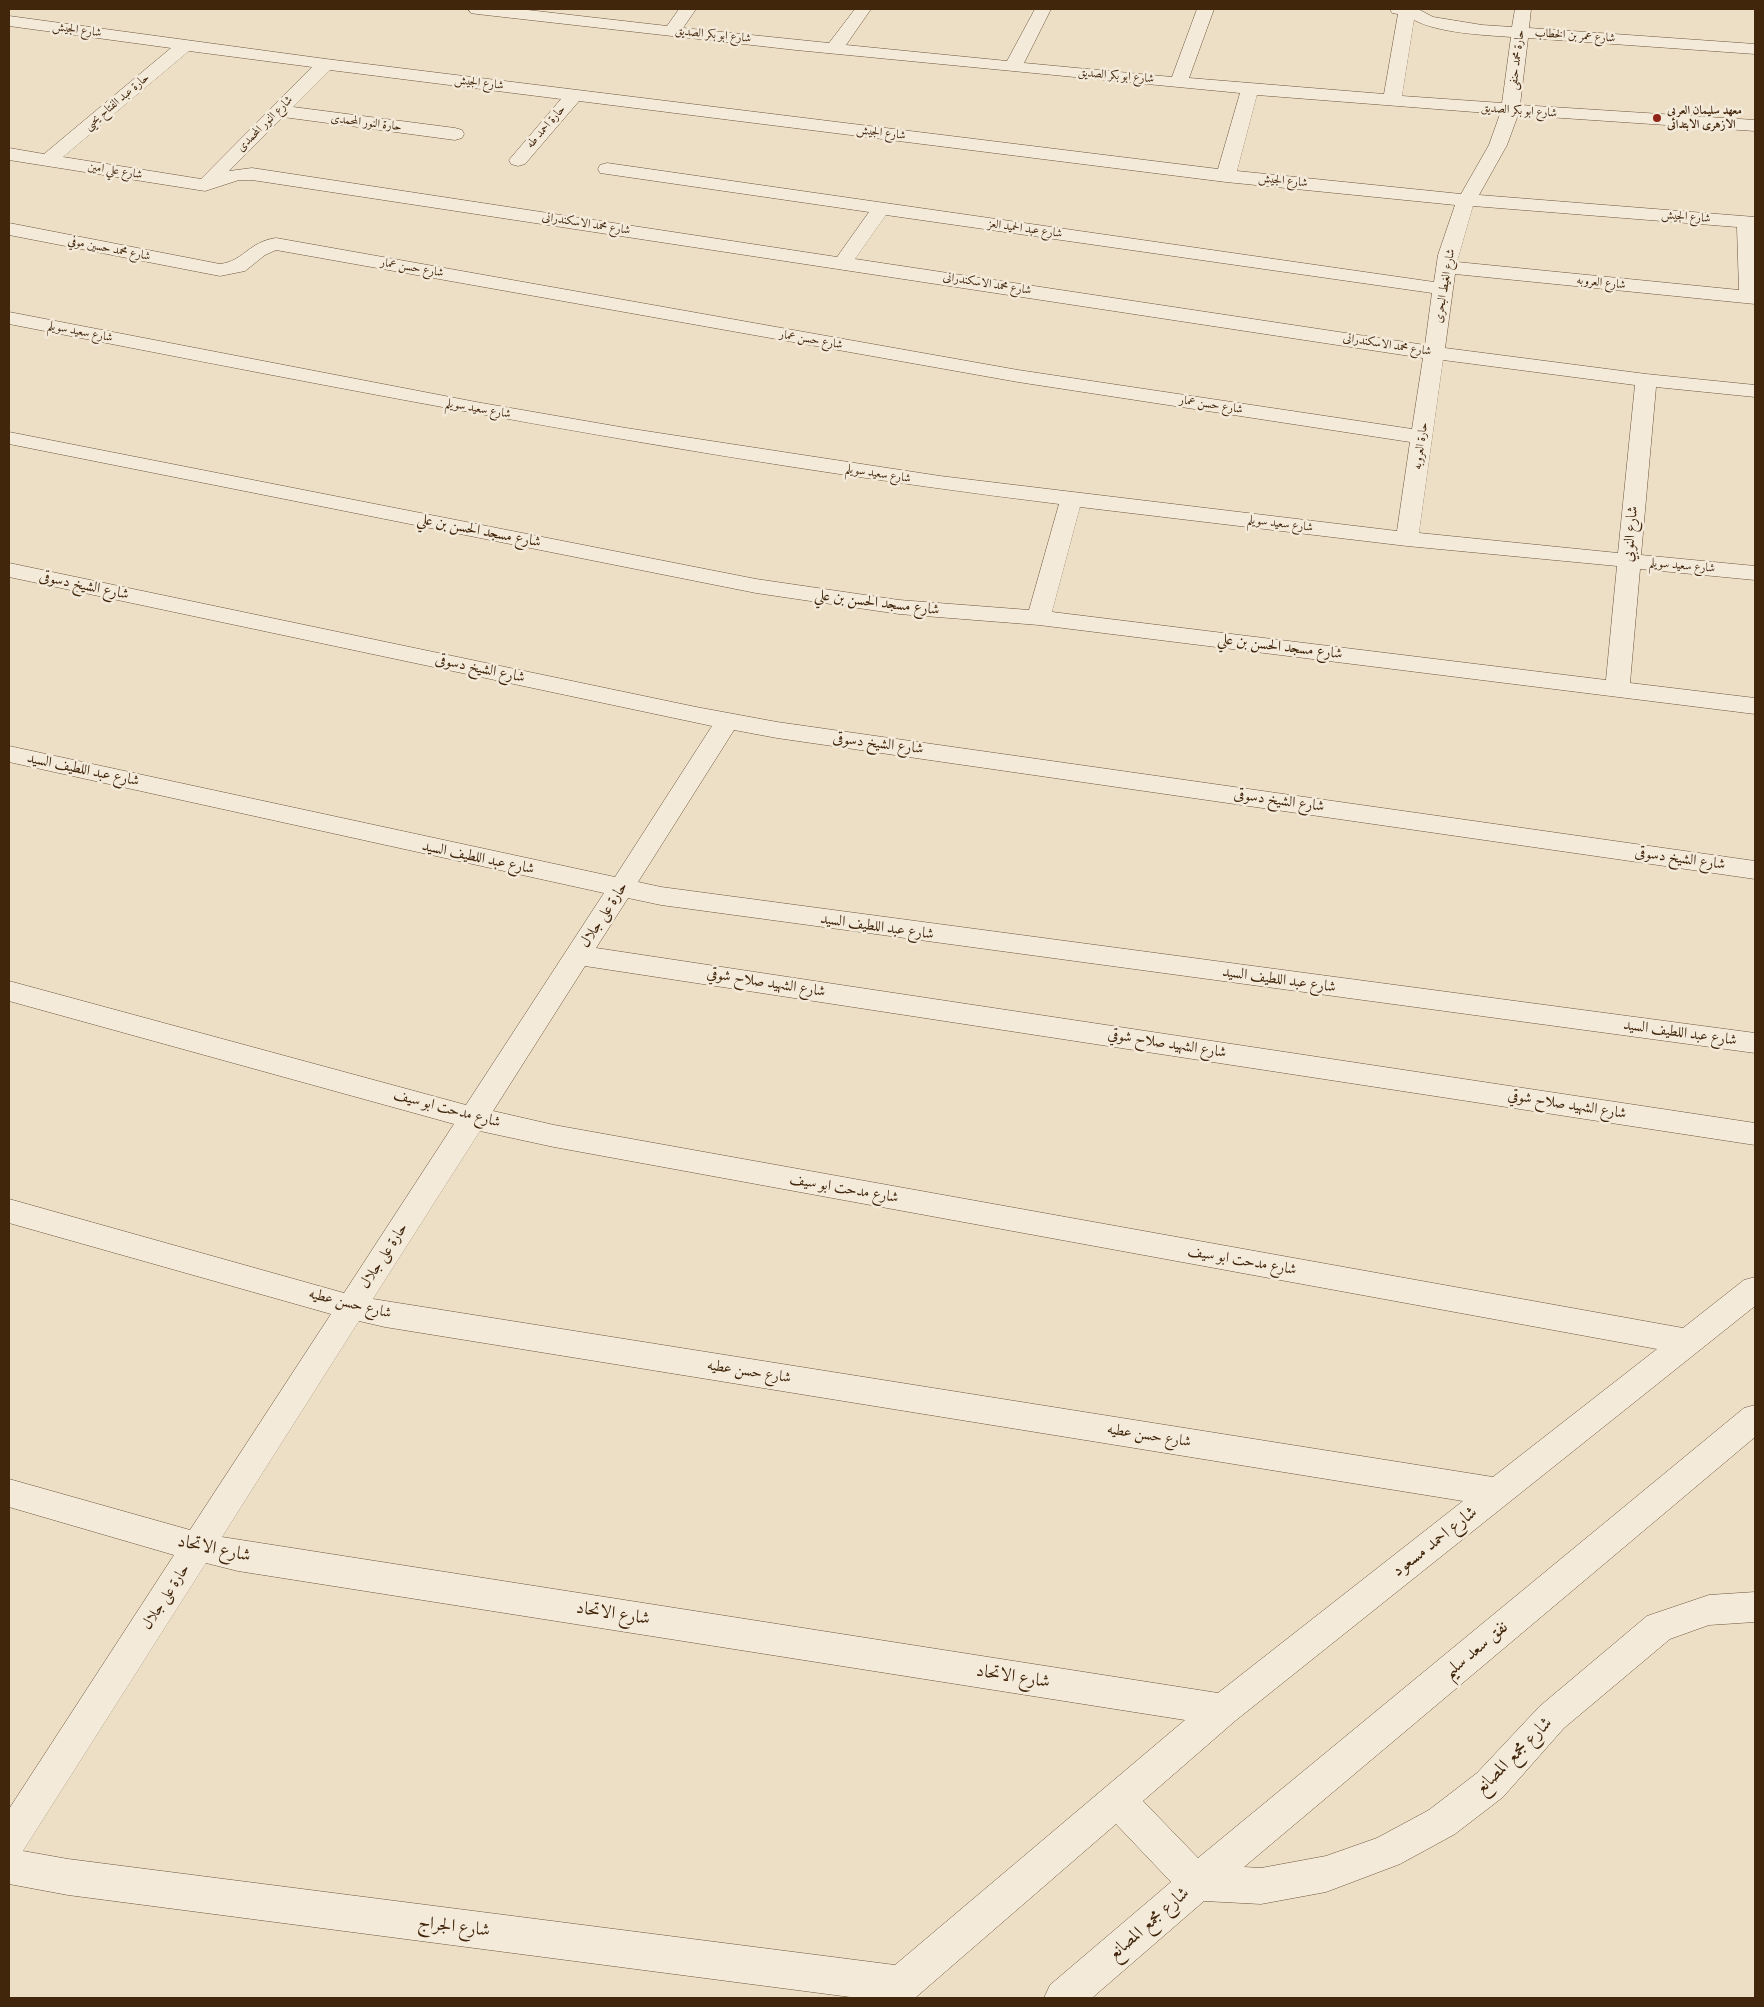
<!DOCTYPE html>
<html>
<head>
<meta charset="utf-8">
<style>
	body { margin:0 }
	#map { position:relative; width:1764px; height:2007px; overflow:hidden; background:#eddfc6; font-family:"IM FELL French Canon",serif }
	canvas { display:block }
	.frame { position:absolute; inset:0; border:10px solid #42260c; pointer-events:none }
</style>
</head>
<body>
<div id="map">
<canvas width="1764" height="2007"></canvas>
<div class="frame"></div>
</div>
<script>
const c = document.querySelector('canvas').getContext('2d');
c.lineJoin = 'round';
function stroke(path, color, width, dash) {
  c.strokeStyle = color;
  c.lineWidth = width;
  c.lineCap = dash ? 'butt' : 'round';
  c.setLineDash(dash || []);
  c.stroke(path);
}
function fill(path, color) {
  c.fillStyle = color;
  c.fill(path, 'evenodd');
}
function drawText(font, color, halo, rows, align = 'center') {
  c.font = font + ' "IM FELL French Canon",Amiri,serif';
  c.lineWidth = 5;
  c.setLineDash([]);
  c.textBaseline = 'middle';
  c.strokeStyle = halo;
  c.fillStyle = color;
  for (const [text, x, y, turn = 0] of rows) {
    c.save();
    c.translate(x, y);
    c.rotate((+turn || 0) * Math.PI / 180);
    c.textAlign = isNaN(turn) ? turn : align;
    if (halo) c.strokeText(text, 0, 0);
    c.fillText(text, 0, 0);
    c.restore();
  }
}
const minor = new Path2D(`
	M468 9H519L667 26 679 9H696L683 28 829 43 855 9H871L846 45 1007 61 1035 9H1051L1024 63 1172 77 1197 9H1214L1189 78 1384 94 1398 14 1392 13 1390 9H1418L1433 17 1482 25 1512 27 1515 9H1531L1529 28 1755 44V54L1528 38 1520 105 1755 120V131L1518 115 1507 145 1479 195 1755 217V304L1455 274 1445 348 1646 374 1755 385V397L1656 387 1641 555 1755 566V580L1640 569 1630 683 1755 698V714L1039 625 899 614 756 593 9 444V432L756 579 899 600 1029 610 1059 504C706 461 358 392 9 324V312L476 402 626 428 940 476 1397 531 1410 442 1018 382 276 250 265 255 245 271 220 276 9 235V223L220 264C244 261 248 242 276 238L1018 370 1412 429 1423 358 252 180H239L205 191 9 160V148L44 154 171 48 9 26V16L326 59 1218 169 1240 93 796 50 477 14 471 13ZM1414 20C1438 33 1483 35 1511 37L1502 103 1402 96ZM189 51 312 67 201 179 63 157ZM330 70 561 99 509 160 511 164 518 166 525 164 579 101 1226 182 1455 205 1438 255 1434 282 607 163 600 165 598 169 600 173 869 212 837 257 252 168 229 171 283 117 455 140 462 138 464 134 462 130 455 128 293 107ZM1257 95 1500 114 1489 145 1461 194 1237 171ZM1473 206 1737 227 1739 290 1457 262ZM886 215 1432 293 1425 345 855 259ZM1443 360 1635 385 1618 553 1419 533ZM1080 507 1407 546 1617 566 1606 680 1052 612Z
	M9 563 696 707 777 722 1755 861V879L777 738 734 730 638 882 661 887 1755 1033V1053L661 905 628 898 596 948 1755 1123V1145L585 966 493 1111 554 1125 1683 1328 1744 1280 1755 1277V1306L1235 1721 1143 1801 1198 1858 1744 1408 1755 1405V1437L1244 1867 1261 1868 1326 1856 1377 1838 1429 1810 1477 1773 1540 1706 1647 1616 1709 1595 1755 1592V1622L1709 1625 1670 1639 1564 1728 1503 1797 1455 1834 1400 1864 1326 1892 1261 1904 1204 1901 1092 1998H1044L1050 1985 1171 1882 1116 1824 915 1998H858L68 1895 9 1884V1809L174 1555 9 1507V1479L190 1530 331 1314 9 1223V1199L344 1293 454 1124 9 1001V981L466 1105 604 893 9 762V746L615 877 712 726 9 577ZM480 1131 554 1147 1657 1349 1493 1477 373 1299ZM359 1321 385 1327 1463 1501 1218 1693 222 1537ZM206 1563 238 1571 1185 1720 895 1965 68 1859 23 1851Z`);
const markers = [
	[1657,118,5,"#8f2418"]
];
const farStreetnames = [
	["شارع الجيش",77,30,8],
	["شارع ابو بكر الصديق",713,35,6],
	["شارع عمر بن الخطاب",1575,36,4],
	["حارة محمد حنفى",1517,60,-83],
	["شارع ابو بكر الصديق",1116,76,5],
	["شارع الجيش",479,83,7],
	["حارة عبد الفتاح يحيى",117,102,-40],
	["شارع ابو بكر الصديق",1519,111,4],
	["حارة النور المحمدى",366,123,7],
	["شارع النور المحمدى",265,124,-45],
	["حارة احمد طه",546,127,-49],
	["شارع الجيش",881,133,7],
	["شارع علي امين",115,171,9],
	["شارع الجيش",1283,181,6],
	["شارع الجيش",1686,217,5],
	["شارع محمد الاسكندرانى",586,224,9],
	["شارع عبد الحميد العز",1025,229,8],
	["شارع محمد حسين موفي",109,249,11],
	["شارع حسن عمار",412,268,10],
	["شارع العروبه",1601,283,6],
	["شارع محمد الاسكندرانى",987,284,9],
	["شارع الغيط البحرى",1445,286,-80],
	["شارع سعيد سويلم",80,332,11],
	["شارع حسن عمار",811,340,10],
	["شارع محمد الاسكندرانى",1387,345,9],
	["شارع حسن عمار",1211,405,9],
	["شارع سعيد سويلم",478,409,10],
	["حارة العروبه",1421,446,-82],
	["شارع سعيد سويلم",878,474,9],
	["شارع سعيد سويلم",1280,524,7],
	["شارع سعيد سويلم",1682,566,5]
];
const farPoinames = [
	["معهد سليمان العربى",1667,111],
	["الازهرى الابتدائى",1667,125]
];
const streetNames = [
	["شارع مسجد الحسن بن علي",479,531,11],
	["شارع النوبي",1631,534,-85],
	["شارع الشيخ دسوقى",84,586,12],
	["شارع مسجد الحسن بن علي",877,603,7],
	["شارع مسجد الحسن بن علي",1280,647,7],
	["شارع الشيخ دسوقى",480,669,12],
	["شارع الشيخ دسوقى",878,744,7],
	["شارع عبد اللطيف السيد",83,770,12],
	["شارع الشيخ دسوقى",1279,801,8],
	["شارع عبد اللطيف السيد",478,858,12],
	["شارع الشيخ دسوقى",1680,859,8],
	["حارة على جلال",604,915,-57],
	["شارع عبد اللطيف السيد",877,927,8],
	["شارع عبد اللطيف السيد",1279,980,8],
	["شارع الشهيد صلاح شوقي",766,983,9],
	["شارع عبد اللطيف السيد",1680,1033,8],
	["شارع الشهيد صلاح شوقي",1167,1044,9],
	["شارع الشهيد صلاح شوقي",1567,1105,9],
	["شارع مدحت ابو سيف",447,1109,15],
	["شارع مدحت ابو سيف",844,1189,10],
	["حارة على جلال",384,1256,-57],
	["شارع مدحت ابو سيف",1242,1261,10],
	["شارع حسن عطيه",350,1304,14],
	["شارع حسن عطيه",749,1372,9],
	["شارع حسن عطيه",1149,1436,9],
	["حارة على جلال",166,1597,-57]
];
const nearStreetnames = [
	["شارع احمد مسعود",1435,1542,-38],
	["شارع الاتحاد",214,1549,12],
	["شارع الاتحاد",613,1614,9],
	["نفق سعد سليم",1476,1650,-40],
	["شارع الاتحاد",1013,1677,9],
	["شارع مجمع المصانع",1514,1756,-45],
	["شارع مجمع المصانع",1149,1924,-41],
	["شارع الجراج",454,1927,7]
];
stroke(minor, '#6d543a', 1);
fill(minor, '#f3eada');
for (const [x, y, r, color] of markers) {
  const dot = new Path2D();
  dot.arc(x, y, r, 0, 2 * Math.PI);
  c.fillStyle = color;
  c.fill(dot);
  stroke(dot, '#f3eada', 2);
}
drawText('12px', '#42260c', '#f3eada', farStreetnames);
drawText('bold 12px', '#42260c', '#f3eada', farPoinames, 'left');
drawText('15px', '#42260c', '#f3eada', streetNames);
drawText('18px', '#42260c', '#f3eada', nearStreetnames);
</script>
</body>
</html>
